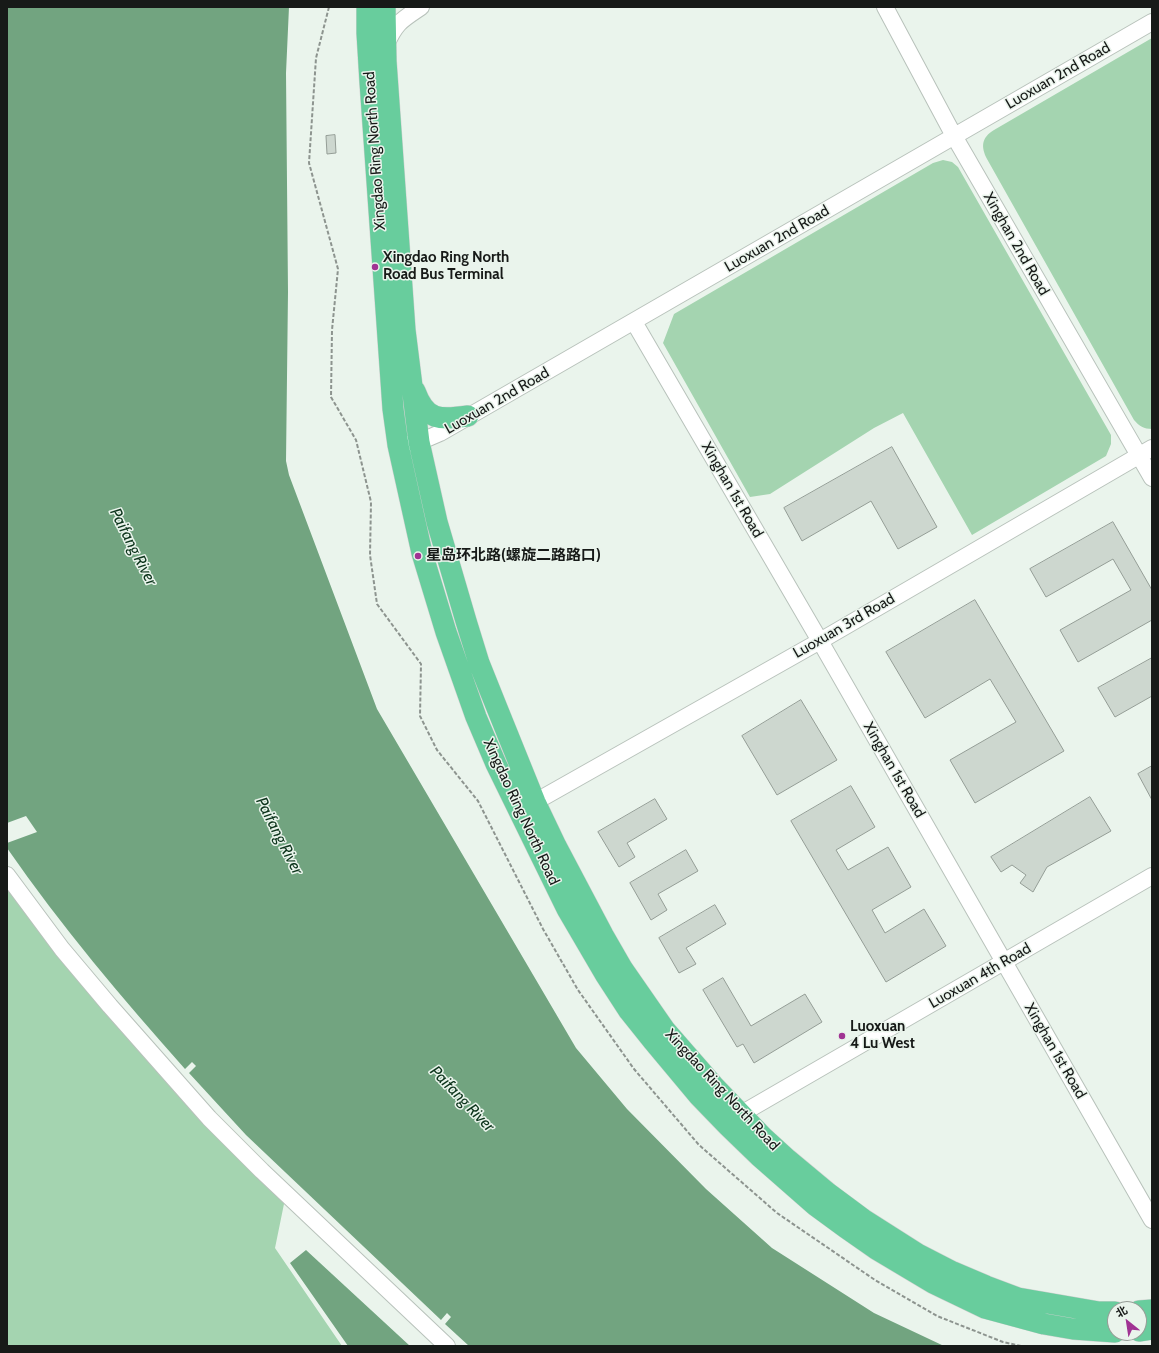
<!DOCTYPE html>
<html>
<head>
<meta charset="utf-8">
<style>
	body { margin:0 }
	#map { position:relative; width:1159px; height:1353px; overflow:hidden; background:#eaf4ec; font-family:Cabin,"Noto Sans SC",sans-serif }
	canvas { display:block }
	.frame { position:absolute; inset:0; border:8px solid #171a18; pointer-events:none }
	.north { position:absolute; left:1107px; top:1301px; width:40px; height:40px; box-sizing:border-box; background:#eaf4ec; border:1px solid #969d97; border-radius:50%; rotate:330deg; font-size:11px; font-weight:700; line-height:16px; text-align:center; color:#171a18 }
	.north::after { content:''; display:block; margin:auto; width:14px; height:18px; background:#a03393; clip-path:polygon(50% 0,100% 100%,50% 72%,0 100%) }
</style>
</head>
<body>
<div id="map">
<canvas width="1159" height="1353"></canvas>
<div class="frame"></div>
<div class="north">北</div>
</div>
<script>
const c = document.querySelector('canvas').getContext('2d');
c.lineJoin = 'round';
function fill(path, color) {
  c.fillStyle = color;
  c.fill(path, 'evenodd');
}
function stroke(path, color, width, dash) {
  c.strokeStyle = color;
  c.lineWidth = width;
  c.lineCap = dash ? 'butt' : 'round';
  c.setLineDash(dash || []);
  c.stroke(path);
}
function drawText(font, color, halo, rows, align = 'center') {
  c.font = font + ' Cabin,"Noto Sans SC",sans-serif';
  c.lineWidth = 3;
  c.setLineDash([]);
  c.textBaseline = 'middle';
  c.strokeStyle = halo;
  c.fillStyle = color;
  for (const [text, x, y, turn = 0] of rows) {
    c.save();
    c.translate(x, y);
    c.rotate((+turn || 0) * Math.PI / 180);
    c.textAlign = isNaN(turn) ? turn : align;
    if (halo) c.strokeText(text, 0, 0);
    c.fillText(text, 0, 0);
    c.restore();
  }
}
const green = new Path2D(`
	M1152 38V429C1144 429 1139 426 1134 420L987 159C981 147 981 138 994 130Z
	M943 160 952 162 958 167 1111 435V444L1106 456 972 535 903 413 874 428 770 494 750 497 663 343 674 314 933 163Z
	M7 883 285 1199 275 1248 342 1346H7Z`);
const water = new Path2D(`
	M7 7H289L286 73 288 292 286 461 289 475 377 709 576 1048 627 1109 706 1189 772 1248 874 1313 944 1346H469L445 1324 451 1317 447 1313 441 1320 246 1135 189 1073 196 1066 192 1062 185 1069C122 998 61 926 7 848V843L37 832 26 816 7 823Z
	M306 1250 410 1346H348L290 1263Z`);
const building = new Path2D(`
	M335 135 336 153 327 154 326 136Z
	M892 447 937 527 898 549 871 501 802 541 784 508Z
	M1113 522 1152 590V620L1078 662 1060 630 1131 590 1113 559 1046 597 1030 569Z
	M975 600 1064 751 975 803 950 760 1016 722 990 679 925 718 886 652Z
	M1152 658V696L1115 717 1098 688Z
	M801 700 837 760 777 795 742 736Z
	M1152 766V800L1138 774Z
	M851 786 875 827 836 850 848 870 888 847 911 887 872 910 885 933 924 909 946 946 886 982 791 821Z
	M1090 797 1111 831 1047 867 1033 892 1020 883 1026 875 1012 865 1001 872 991 857Z
	M655 799 667 819 627 843 635 857 619 867 598 832Z
	M686 850 698 871 658 894 667 910 651 920 630 883Z
	M715 905 726 924 686 948 696 964 679 973 659 938Z
	M723 978 751 1026 805 994 822 1022 754 1063 743 1044 737 1047 703 990Z`);
const path = new Path2D(`
	M329 7 316 58 309 163 338 269 332 330 331 397 356 440 371 502 370 555 377 604 421 664 420 716 437 750 478 801 543 929 578 990 634 1069 699 1145 777 1213 875 1280 937 1316 1003 1342 1021 1346`);
const minor = new Path2D(`
	M885 7 954 136 1152 478
	M386 45C396 22 402 20 421 7
	M634 322 820 641 1152 1220
	M408 444 419 442 440 433 1152 22
	M535 802 820 641 1152 448
	M7 875 62 949 110 1006 209 1118 262 1171 447 1346
	M733 1122 741 1114 1152 876`);
const major = new Path2D(`
	M367 7V33L370 82 393 409 398 445 422 553 446 632 476 717 496 764 567 909 605 974 629 1011 653 1041 699 1096 728 1126 759 1156 816 1206 846 1228 876 1249 933 1283 985 1308 1044 1324 1073 1329 1115 1332
	M385 7 386 61 405 330 419 442 437 522 466 621 479 663 497 708 535 802 556 846 603 935 622 968 665 1030 713 1085 763 1137 786 1158 828 1193 863 1219 918 1254 953 1272 986 1286 1018 1298 1099 1312H1115
	M415 391C426 421 440 420 468 416
	M1139 1311 1152 1310
	M1139 1331 1152 1329`);
const markers = [
	[375,267,4,"#a03393"],
	[418,556,4,"#a03393"],
	[842,1036,4,"#a03393"]
];
const streetNames = [
	["Luoxuan 2nd Road",1058,76,-30],
	["Xingdao Ring North Road",375,151,-94],
	["Luoxuan 2nd Road",777,239,-30],
	["Xinghan 2nd Road",1016,244,60],
	["Luoxuan 2nd Road",497,401,-30],
	["Xinghan 1st Road",732,490,60],
	["Luoxuan 3rd Road",844,626,-30],
	["Xinghan 1st Road",894,770,60],
	["Xingdao Ring North Road",521,812,65],
	["Luoxuan 4th Road",980,976,-30],
	["Xinghan 1st Road",1055,1051,60],
	["Xingdao Ring North Road",722,1090,47]
];
const poiNames = [
	["Xingdao Ring North",383,258],
	["Road Bus Terminal",383,275],
	["星岛环北路(螺旋二路路口)",426,556],
	["Luoxuan",850,1027],
	["4 Lu West",850,1044]
];
const waterNames = [
	["Paifang River",133,547,63],
	["Paifang River",279,836,63],
	["Paifang River",462,1099,46]
];
fill(green, '#a4d4b0');
fill(water, '#72a480');
fill(building, '#cdd7cf');
stroke(building, '#949d96', 1);
stroke(minor, '#b8c2bb', 18);
stroke(major, '#d1d1d1', 22);
stroke(path, '#8d948f', 2, [4, 2]);
stroke(minor, '#fff', 16);
stroke(major, '#68cd9d', 21);
for (const [x, y, r, color] of markers) {
  const dot = new Path2D();
  dot.arc(x, y, r, 0, 2 * Math.PI);
  c.fillStyle = color;
  c.fill(dot);
  stroke(dot, '#eaf4ec', 1.5);
}
drawText('15px', '#171a18', '#eaf4ec', streetNames);
drawText('bold 15px', '#171a18', '#eaf4ec', poiNames, 'left');
drawText('italic 16px', '#0d351c', '#eaf4ec', waterNames);
</script>
</body>
</html>
